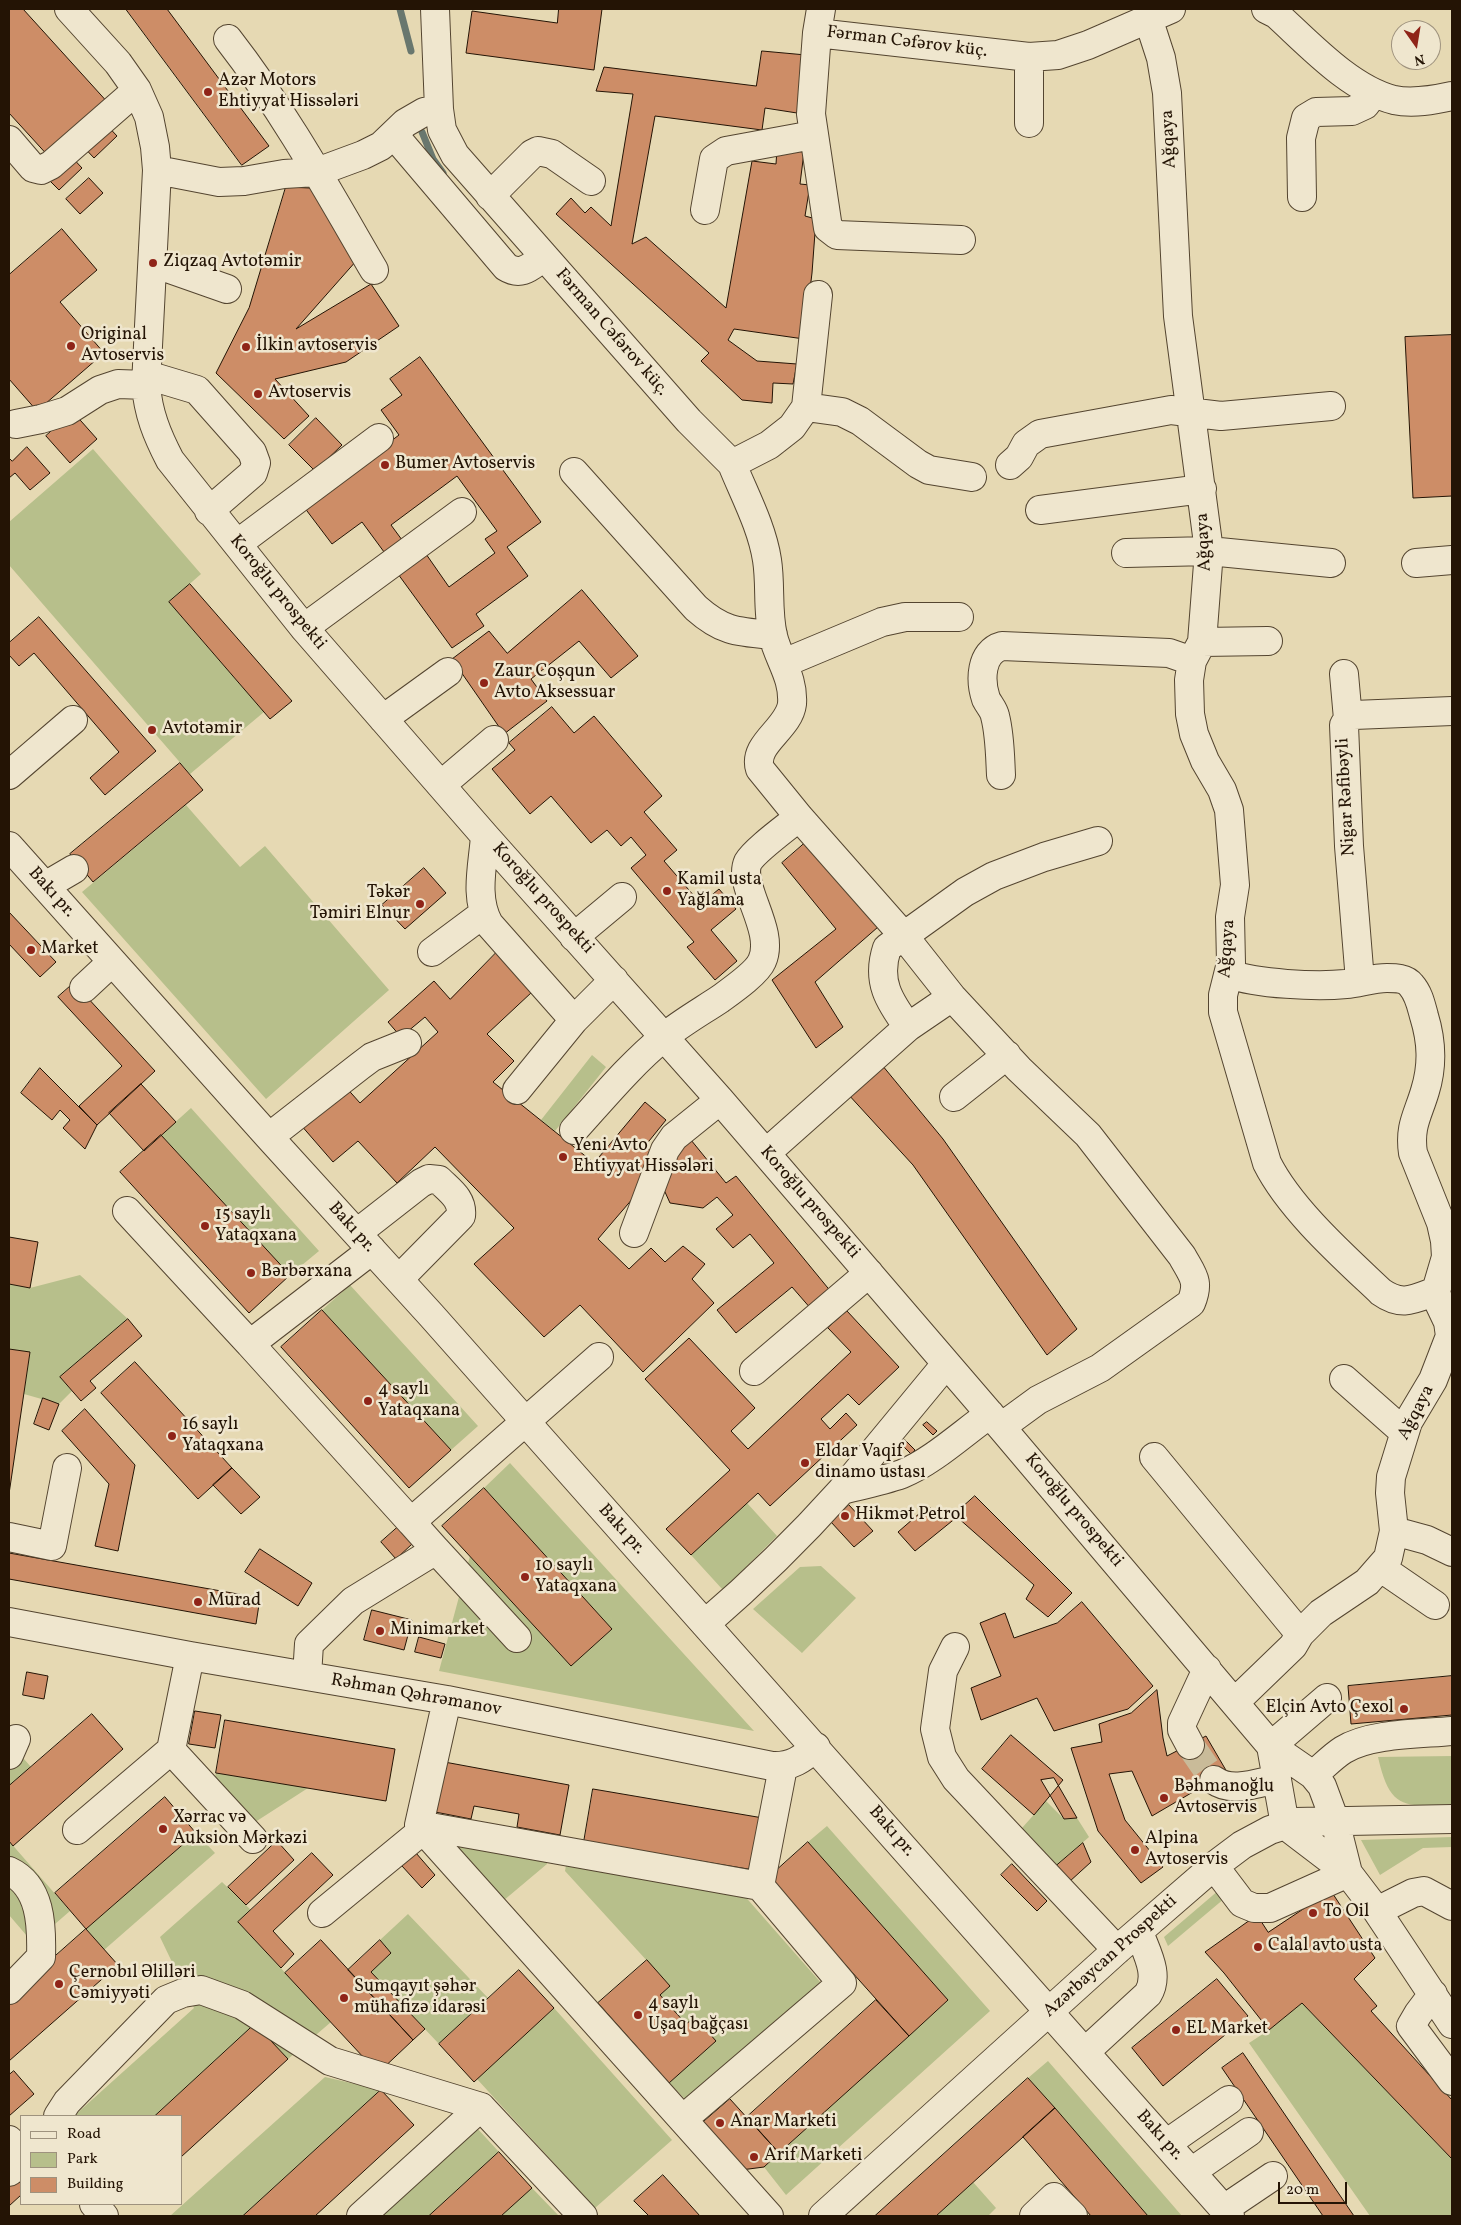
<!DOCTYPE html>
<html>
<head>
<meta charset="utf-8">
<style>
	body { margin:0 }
	#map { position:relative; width:1461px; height:2225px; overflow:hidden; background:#e6d9b3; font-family:Vollkorn,serif }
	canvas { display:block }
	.frame { position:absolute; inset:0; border:10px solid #241405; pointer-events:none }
	.legend { position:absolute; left:20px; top:2115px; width:162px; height:90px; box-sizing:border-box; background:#efe6ce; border:1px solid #9e927e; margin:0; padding:6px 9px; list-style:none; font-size:15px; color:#241405 }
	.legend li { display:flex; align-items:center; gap:10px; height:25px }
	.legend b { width:25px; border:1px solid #9e927e }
	.north { position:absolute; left:1391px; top:20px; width:50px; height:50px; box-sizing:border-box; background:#efe6ce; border:1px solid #9e927e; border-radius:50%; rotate:167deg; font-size:14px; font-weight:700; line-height:20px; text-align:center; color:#241405 }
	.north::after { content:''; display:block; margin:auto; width:18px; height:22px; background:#8f2418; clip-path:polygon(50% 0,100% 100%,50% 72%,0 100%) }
	.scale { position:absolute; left:1278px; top:2182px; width:69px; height:22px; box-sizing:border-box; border:2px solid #241405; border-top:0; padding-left:6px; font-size:15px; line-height:18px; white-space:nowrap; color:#241405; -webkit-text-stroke:4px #efe6ce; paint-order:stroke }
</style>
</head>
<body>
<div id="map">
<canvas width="1461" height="2225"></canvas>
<div class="frame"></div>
<ul class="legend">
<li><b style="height:6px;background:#efe6ce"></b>Road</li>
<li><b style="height:14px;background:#b7bf8b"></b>Park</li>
<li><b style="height:14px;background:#cd8d67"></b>Building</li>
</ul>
<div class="north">N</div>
<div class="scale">20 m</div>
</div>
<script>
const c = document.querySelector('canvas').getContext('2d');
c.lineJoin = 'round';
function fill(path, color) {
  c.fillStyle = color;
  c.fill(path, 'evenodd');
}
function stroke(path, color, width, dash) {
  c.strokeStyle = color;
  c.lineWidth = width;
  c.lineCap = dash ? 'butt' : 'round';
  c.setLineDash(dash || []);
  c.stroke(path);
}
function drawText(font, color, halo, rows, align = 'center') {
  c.font = font + ' Vollkorn,serif';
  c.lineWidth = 5;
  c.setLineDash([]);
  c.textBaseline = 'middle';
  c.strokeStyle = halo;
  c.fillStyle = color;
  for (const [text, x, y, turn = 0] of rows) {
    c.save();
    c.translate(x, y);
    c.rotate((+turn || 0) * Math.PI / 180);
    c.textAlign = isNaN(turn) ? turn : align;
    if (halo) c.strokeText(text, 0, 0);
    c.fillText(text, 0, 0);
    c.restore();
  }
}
const green = new Path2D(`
	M93 449 201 574 169 602 264 712 190 774 9 565V522Z
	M186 805 240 867 265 846 389 990 266 1099 82 892Z
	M592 1055 606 1067 555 1131 541 1120Z
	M191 1108 319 1251 290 1275 161 1135Z
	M80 1275 128 1319 60 1377 72 1391 59 1404 24 1394 30 1353 9 1349V1284L30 1288Z
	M350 1285 478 1426 451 1450 322 1310Z
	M510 1463 754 1731 439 1671 470 1556 571 1666 612 1629 484 1488Z
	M747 1503 777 1536 723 1590 691 1555Z
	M821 1566 856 1598 802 1653 753 1609 800 1567Z
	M9 1742 31 1767 9 1786Z
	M1452 1756V1804C1404 1807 1390 1810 1378 1757Z
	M216 1773 308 1788 249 1826 213 1785Z
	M1046 1801 1064 1819 1077 1818 1089 1837 1055 1867 1022 1828Z
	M827 1826 990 2011 786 2195 764 2167 947 2001 808 1842Z
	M430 1831 548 1852 547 1864 497 1906Z
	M196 1833 215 1853 104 1950 86 1929Z
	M1452 1837V1847L1423 1848 1380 1875 1361 1840Z
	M9 1841 70 1911 33 1943 9 1915Z
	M568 1854 735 1885 822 1984 688 2102 669 2083 716 2041 695 2017 686 2024 660 1995 670 1986 565 1871Z
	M222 1882 251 1910 238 1922 331 2022 288 2059 255 2024 155 2116H74L194 2008 160 1937Z
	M1219 1890 1225 1898 1168 1946 1164 1937Z
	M408 1914 488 1998 439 2044 371 1972 391 1953 380 1940Z
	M1302 2003 1452 2159V2216H1370L1249 2043 1269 2030Z
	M554 2008 672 2140 595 2208 477 2079Z
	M1048 2061 1182 2216H1148L1028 2078Z
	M325 2077 381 2090 243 2216H170Z
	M476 2127 499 2152 429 2216H376Z
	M973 2182 996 2208 988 2216H936Z
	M532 2188 559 2216H501Z`);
const stream = new Path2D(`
	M400 9 411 51
	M422 132 433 159 443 173`);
const building = new Path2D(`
	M9 9H23L110 105 51 159 9 113Z
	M126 9H167L269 146 242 165Z
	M559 9H602L594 70 466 53 472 11 557 23Z
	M762 51 806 55 797 113 765 108 762 130 655 116 632 244 646 237 726 308 752 161 776 164 777 149 804 152 800 184 810 185 805 216 816 219 812 273 804 339 734 329 728 340 757 361 797 364 793 384 773 383 772 403 742 400 701 361 709 353 556 214 571 198 585 213 591 207 611 226 633 94 596 91 604 67 756 86Z
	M103 121 117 136 94 158 80 143Z
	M68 153 82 168 59 190 44 175Z
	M89 178 103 193 80 214 66 199Z
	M286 187 310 188 357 260 296 329 371 284 399 326 346 362 275 379 309 416 284 439 216 373 249 308Z
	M62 229 97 270 60 302 104 353 37 411 9 379V275Z
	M1452 335V496L1413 498 1405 337Z
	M420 357 541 522 507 547 528 576 476 614 484 626 452 648 398 574 426 554 449 587 495 553 485 539 497 531 457 476 391 525 405 544 387 556 362 522 332 544 304 507 399 435 381 410 402 395 390 379Z
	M73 412 97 439 70 463 46 436Z
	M316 418 342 445 315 471 289 445Z
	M27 447 50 473 30 490 15 473 9 478V458L12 461Z
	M190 584 292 701 270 719 169 602Z
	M582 590 638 656 611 678 579 641 531 679 547 701 504 734 452 659 489 631 507 653Z
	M39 617 156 751 105 795 90 778 119 752 34 653 19 666 9 655V643Z
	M552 707 574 733 594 716 662 796 644 812 677 850 664 861 701 904 719 889 736 909 711 930 737 961 715 980 687 947 694 942 631 868 646 855 631 837 621 846 607 830 591 843 551 796 530 814 492 769 515 750 509 743Z
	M180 763 203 790 93 882 70 854Z
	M805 843 878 927 815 982 843 1027 816 1048 772 980 836 929 782 863Z
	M424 868 446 893 405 929 382 905Z
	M9 912 56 962 40 977 9 944Z
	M498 951 532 992 487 1034 514 1061 493 1082 594 1163 645 1102 666 1120 645 1146 653 1153 640 1190 598 1239 629 1269 651 1248 665 1262 683 1246 705 1264 692 1279 714 1303 643 1372 580 1305 544 1337 474 1264 514 1228 435 1147 397 1183 358 1141 333 1162 300 1124 343 1084 360 1103 438 1032 425 1017 401 1037 388 1022 434 981 450 999Z
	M74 983 155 1071 97 1125 79 1106 122 1066 58 997Z
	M882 1065 943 1139 1077 1329 1047 1355 913 1165 847 1093Z
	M40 1068 97 1125 85 1149 63 1128 70 1120 60 1110 52 1120 21 1093Z
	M141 1084 176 1122 144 1151 109 1113Z
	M161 1135 290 1275 249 1313 120 1172Z
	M691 1140 726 1183 736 1176 832 1293 812 1310 792 1287 736 1333 717 1310 774 1263 750 1234 733 1248 716 1229 733 1215 717 1197 703 1208 670 1203 660 1181 672 1152Z
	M9 1237 38 1242 30 1288 9 1284Z
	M322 1310 451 1450 409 1488 281 1347Z
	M847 1311 899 1367 859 1405 848 1394 821 1419 830 1429 846 1413 857 1425 770 1506 758 1493 691 1555 666 1529 730 1470 645 1379 689 1338 755 1408 731 1431 748 1449 851 1352 828 1328Z
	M128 1319 142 1336 90 1381 96 1388 81 1401 60 1377Z
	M9 1349 30 1352 9 1494Z
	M135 1362 232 1468 198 1499 101 1393Z
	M43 1398 59 1404 49 1430 34 1424Z
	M85 1409 135 1465 118 1551 95 1546 109 1484 62 1431Z
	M927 1422 937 1431 933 1435 923 1425Z
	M905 1440 915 1450 911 1454 901 1444Z
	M232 1468 260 1497 241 1514 213 1485Z
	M484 1488 612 1629 571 1666 442 1526Z
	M975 1496 1072 1593 1048 1617 1026 1599 1034 1585 957 1517 915 1551 898 1532 928 1506 946 1521Z
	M849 1505 873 1531 854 1547 831 1522Z
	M398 1527 412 1544 396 1559 381 1542Z
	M260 1549 312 1583 298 1606 245 1572Z
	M9 1553 260 1598 256 1624 9 1579Z
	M1082 1602 1153 1686 1128 1709 1054 1731 1037 1698 981 1720 971 1688 1001 1676 980 1623 1005 1613 1014 1638 1057 1623Z
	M372 1610 412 1620 404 1650 364 1640Z
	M419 1637 445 1644 441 1658 415 1652Z
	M27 1672 48 1676 44 1699 23 1695Z
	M1452 1676V1715L1351 1724 1348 1686Z
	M1157 1690 1163 1738 1167 1756 1206 1736 1227 1772 1152 1816 1132 1771 1109 1774 1125 1820 1163 1867 1141 1883 1098 1831 1071 1748 1102 1742 1099 1724 1131 1713Z
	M195 1711 221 1715 215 1748 189 1744Z
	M92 1714 123 1749 13 1846 9 1841V1786Z
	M225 1720 395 1749 386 1801 216 1773Z
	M1011 1735 1063 1780 1034 1815 982 1769Z
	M439 1761 569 1785 560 1835 517 1827 519 1814 474 1806 471 1819 430 1811Z
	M1054 1778 1077 1818 1064 1819 1041 1780Z
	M593 1789 763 1818 754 1870 584 1842Z
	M165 1797 196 1833 86 1929 55 1893Z
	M277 1841 294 1860 246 1905 228 1887Z
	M808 1842 948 2000 909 2036 768 1878Z
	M1083 1843 1091 1862 1069 1882 1055 1867Z
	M312 1853 333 1875 273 1931 294 1954 281 1968 238 1922Z
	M416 1853 435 1875 422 1888 402 1866Z
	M1012 1864 1047 1901 1037 1911 1001 1875Z
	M1331 1891 1375 1958 1354 1979 1377 2006 1371 2011 1452 2100V2159L1302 2003 1269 2030 1224 1973 1205 1952 1257 1915 1268 1932Z
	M86 1929 118 1965 9 2061V1997Z
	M321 1940 413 2040 378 2073 285 1973Z
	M380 1940 391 1953 371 1972 425 2029 413 2040 348 1970Z
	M647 1960 670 1986 660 1995 686 2024 695 2017 716 2041 669 2083 598 2003Z
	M519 1970 554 2008 474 2082 439 2044Z
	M1217 1979 1248 2016 1163 2086 1132 2048Z
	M876 2000 909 2036 779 2153 747 2117Z
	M255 2024 288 2059 181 2157V2116H155Z
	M1243 2053 1354 2216H1323L1222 2068Z
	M14 2071 34 2094 9 2116V2075Z
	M1028 2078 1055 2108 936 2216H875Z
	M381 2090 414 2125 315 2216H243Z
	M730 2099 779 2153 764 2167 741 2170 700 2125Z
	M1055 2108 1148 2216H1091L1023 2137Z
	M499 2152 532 2188 501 2216H429Z
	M11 2173 21 2184V2195L9 2206V2175Z
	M663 2175 700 2216H649L634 2201Z`);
const minorTunnel = new Path2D(`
	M1190 1745 1214 1780`);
const minor = new Path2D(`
	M69 9 118 63 137 90 149 117 155 147 157 170 146 385C148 413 157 435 170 460L304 628 485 836 720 1100 1001 1427 1271 1746 1313 1775 1322 1786 1335 1821 1348 1873
	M435 9 439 109 442 130 455 155 689 421 732 464 769 445 792 427 806 407 818 295
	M1266 9 1276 14C1309 44 1350 89 1394 100 1413 104 1434 100 1452 96
	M1148 18 1161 58 1167 93 1178 316 1209 551 1202 642 1192 661 1189 680 1190 714 1194 734 1205 761 1222 790 1229 810 1235 885 1230 917 1231 963 1223 995V1012L1267 1163C1290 1209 1343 1256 1381 1292 1402 1307 1414 1299 1436 1291L1439 1303 1448 1322 1450 1336 1433 1380 1408 1422 1391 1477 1390 1493 1394 1531 1388 1558 1367 1582 1321 1613 1300 1634 1293 1646 1235 1702
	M817 33 821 9
	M228 39C284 111 328 191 374 270
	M1029 57V123
	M394 135 506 267C522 277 531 266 544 257
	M9 140 33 168 41 170 51 165 137 90
	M157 170 219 182 244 181 284 174 317 172 363 155 381 146 405 123 424 112 439 109
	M490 196 532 154 538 151 552 154 591 181
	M1302 197 1301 138 1306 118 1316 112 1352 111 1365 105 1374 93
	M705 210 714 159 726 151 813 135
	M961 240 837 235 828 228 811 114 817 33 1029 57 1058 55 1088 45 1171 9
	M153 263 227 289
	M147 375 197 390 252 452 256 463 253 473 209 511
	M806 407 842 412 860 421 918 464 929 470 972 477
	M16 424 41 419 67 411 100 390 118 384 146 385
	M732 464C744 494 762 527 767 560 771 585 767 611 773 636 779 660 794 678 792 704 789 729 752 744 760 769L799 817 903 935 952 997 1019 1069 1088 1135 1182 1256C1193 1276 1200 1281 1191 1303L1100 1368 1038 1400 1001 1427
	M1010 465 1019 457 1026 444 1040 434 1171 410 1221 416 1331 406
	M574 472 696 608C723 632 738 632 773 635
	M1040 510 1202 489
	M237 544 379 438
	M1126 553 1209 551 1331 563
	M1416 563 1452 560
	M304 628 462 512
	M1202 642 1268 641
	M784 663 882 622 905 617H959
	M1344 674 1348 719
	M383 719 448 672
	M9 775 73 720
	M1001 775C1000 756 1000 735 995 716 994 710 989 705 986 699 980 681 980 652 1002 646L1169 653 1192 661
	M441 785 494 740
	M485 836C483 865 474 897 489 924L574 1020
	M9 846 269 1137 431 1315 1230 2216
	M45 886 74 869
	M574 937 622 897
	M432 952 483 914
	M1229 974C1257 984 1316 987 1346 984 1359 983 1373 978 1387 978 1395 978 1406 978 1411 985 1419 994 1421 1005 1424 1016 1432 1042 1433 1065 1425 1091 1418 1115 1409 1126 1413 1153L1441 1223 1445 1241 1446 1257 1436 1291
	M1360 981 1349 846 1344 725 1348 719 1354 715 1452 711
	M84 988 112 962
	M908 1027C889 1001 876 981 887 948L965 892 994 876 1044 857 1098 841
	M517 1090 574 1020 614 980
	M954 1097 1007 1055
	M574 1130C603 1098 631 1064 664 1037 681 1023 702 1011 720 999 731 991 757 973 762 961 776 930 737 886 748 862 755 850 787 827 799 817
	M269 1137 360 1066 372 1057 407 1043
	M766 1153 908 1027 952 997
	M127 1211 250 1344
	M357 1233 421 1183 429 1179 439 1180C450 1191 463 1199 461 1216L399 1279
	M634 1233 665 1150 674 1137 720 1100
	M372 1250 250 1344 411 1522
	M946 1364 842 1490C862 1485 882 1481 902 1474 932 1462 963 1433 990 1414
	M754 1371 869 1273
	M1344 1379 1404 1432
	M1154 1457 1300 1634
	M1394 1531 1427 1540 1452 1552
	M9 1537 52 1546 67 1468
	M436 1550 517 1638
	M1381 1568 1435 1605
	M9 1622 190 1656 447 1700 772 1766C792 1767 802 1759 816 1747
	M705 1624C754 1582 799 1538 842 1490
	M955 1647 943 1671 935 1729 942 1757 956 1779 1117 1950
	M190 1656 171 1750 253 1839
	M307 1676 309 1644 353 1601 436 1550 411 1522 599 1357
	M447 1700 419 1825 769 2216
	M1190 1745 1182 1730V1723L1207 1669
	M1271 1746 1285 1825 1348 1873 1377 1911 1452 2024
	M1271 1746 1327 1698
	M9 1755 16 1739
	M1313 1775C1323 1767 1332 1757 1343 1750 1370 1733 1421 1734 1452 1731
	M1214 1780C1231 1793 1257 1783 1277 1779
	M419 1825 760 1886
	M77 1830 171 1750
	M1214 1866 1242 1903 1254 1908H1270L1348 1873
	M9 1871C41 1886 42 1925 41 1957L9 1990
	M1377 1911 1413 1893 1424 1891 1452 1906
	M322 1913 423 1830
	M1433 1994 1418 2014 1411 2026 1452 2081
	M1085 2052 1148 1994C1160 1974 1146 1952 1139 1932
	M58 2116 67 2102 166 2000 183 1993 201 1990 242 2005 330 2061 481 2107
	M683 2119 842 1983 760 1886 783 1767
	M9 2140 21 2152
	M1166 2144 1229 2100
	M9 2172 21 2163
	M1191 2172 1249 2132
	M94 2204 104 2216
	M1224 2209 1273 2176
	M361 2216 481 2107 583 2216
	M823 2216 1117 1950 1214 1866 1242 1845 1270 1830 1295 1822 1452 1819
	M1034 2216 1054 2197 1073 2216`);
const markers = [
	[208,92,5,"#8f2418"],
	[153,263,5,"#8f2418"],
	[71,346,5,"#8f2418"],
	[246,347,5,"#8f2418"],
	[258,394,5,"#8f2418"],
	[385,465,5,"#8f2418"],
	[484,683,5,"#8f2418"],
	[152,730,5,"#8f2418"],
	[667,891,5,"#8f2418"],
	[420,904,5,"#8f2418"],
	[31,950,5,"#8f2418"],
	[563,1157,5,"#8f2418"],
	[205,1226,5,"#8f2418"],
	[251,1273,5,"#8f2418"],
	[368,1401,5,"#8f2418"],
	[172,1436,5,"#8f2418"],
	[805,1463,5,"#8f2418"],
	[845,1516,5,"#8f2418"],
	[525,1577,5,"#8f2418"],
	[198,1602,5,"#8f2418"],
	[380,1631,5,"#8f2418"],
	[1404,1709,5,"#8f2418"],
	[1164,1798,5,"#8f2418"],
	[163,1829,5,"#8f2418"],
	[1135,1850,5,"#8f2418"],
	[1313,1913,5,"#8f2418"],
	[1258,1947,5,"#8f2418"],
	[59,1984,5,"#8f2418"],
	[344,1998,5,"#8f2418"],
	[638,2015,5,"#8f2418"],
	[1176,2030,5,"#8f2418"],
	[720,2123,5,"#8f2418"],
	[754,2157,5,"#8f2418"]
];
const streetNames = [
	["Fərman Cəfərov küç.",907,43,7],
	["Ağqaya",1170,139,-93],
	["Fərman Cəfərov küç.",611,333,49],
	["Ağqaya",1205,542,-93],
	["Koroğlu prospekti",277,593,51],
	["Nigar Rəfibəyli",1347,797,-93],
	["Bakı pr.",51,893,48],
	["Koroğlu prospekti",542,899,48],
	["Ağqaya",1228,949,-86],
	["Koroğlu prospekti",809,1203,49],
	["Bakı pr.",351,1228,48],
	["Ağqaya",1417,1413,-63],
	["Koroğlu prospekti",1073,1511,50],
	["Bakı pr.",621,1530,48],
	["Rəhman Qəhrəmanov",416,1696,10],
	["Bakı pr.",891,1832,49],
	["Azərbaycan Prospekti",1111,1957,-42],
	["Bakı pr.",1159,2136,48]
];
const poiNames = [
	["Azər Motors",218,82],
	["Ehtiyyat Hissələri",218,103],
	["Ziqzaq Avtotəmir",163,263],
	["Original",81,336],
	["Avtoservis",81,357],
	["İlkin avtoservis",256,347],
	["Avtoservis",268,394],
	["Bumer Avtoservis",395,465],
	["Zaur Coşqun",494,673],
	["Avto Aksessuar",494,694],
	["Avtotəmir",162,730],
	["Kamil usta",677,881],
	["Yağlama",677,902],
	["Təkər",410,894,"right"],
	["Təmiri Elnur",410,915,"right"],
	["Market",41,950],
	["Yeni Avto",573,1147],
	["Ehtiyyat Hissələri",573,1168],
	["15 saylı",215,1216],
	["Yataqxana",215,1237],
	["Bərbərxana",261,1273],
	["4 saylı",378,1391],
	["Yataqxana",378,1412],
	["16 saylı",182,1426],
	["Yataqxana",182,1447],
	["Eldar Vaqif",815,1453],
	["dinamo ustası",815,1474],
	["Hikmət Petrol",855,1516],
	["10 saylı",535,1567],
	["Yataqxana",535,1588],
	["Murad",208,1602],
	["Minimarket",390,1631],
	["Elçin Avto Çexol",1394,1709,"right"],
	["Bəhmanoğlu",1174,1788],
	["Avtoservis",1174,1809],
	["Xərrac və",173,1819],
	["Auksion Mərkəzi",173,1840],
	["Alpina",1145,1840],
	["Avtoservis",1145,1861],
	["To Oil",1323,1913],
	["Calal avto usta",1268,1947],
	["Çernobıl Əlilləri",69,1974],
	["Cəmiyyəti",69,1995],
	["Sumqayıt şəhər",354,1988],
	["mühafizə idarəsi",354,2009],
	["4 saylı",648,2005],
	["Uşaq bağçası",648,2026],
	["EL Market",1186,2030],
	["Anar Marketi",730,2123],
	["Arif Marketi",764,2157]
];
fill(green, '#b7bf8b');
stroke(stream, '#69776e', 7);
fill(building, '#cd8d67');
stroke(building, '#241405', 1);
stroke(minorTunnel, '#c9bb99', 28, [28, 14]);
stroke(minor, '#544530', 30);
stroke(minor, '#efe6ce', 28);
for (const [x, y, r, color] of markers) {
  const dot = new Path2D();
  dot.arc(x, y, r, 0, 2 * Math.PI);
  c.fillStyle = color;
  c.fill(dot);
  stroke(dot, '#efe6ce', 2);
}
drawText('18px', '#241405', '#efe6ce', streetNames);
drawText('18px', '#241405', '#efe6ce', poiNames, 'left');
</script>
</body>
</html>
